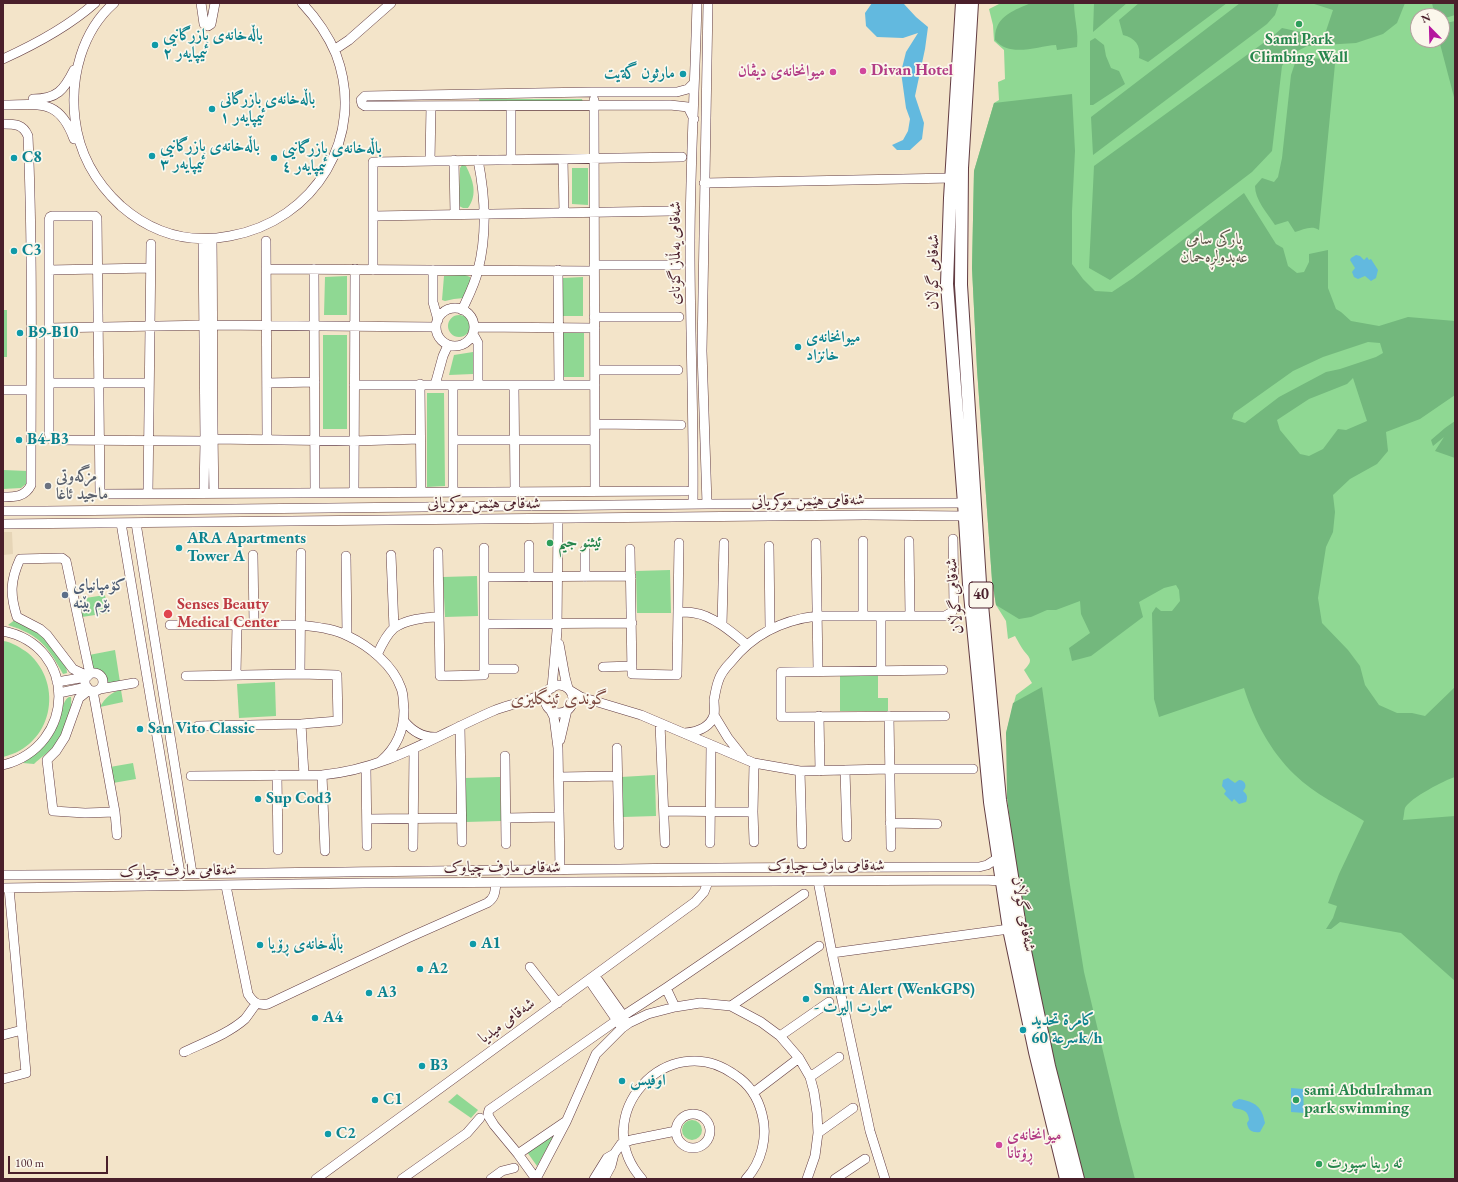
<!DOCTYPE html>
<html>
<head>
<meta charset="utf-8">
<style>
	body { margin:0 }
	#map { position:relative; width:1458px; height:1182px; overflow:hidden; background:#f3e4c9; font-family:"EB Garamond",serif }
	canvas { display:block }
	.frame { position:absolute; inset:0; border:4px solid #4a1f2b; pointer-events:none }
	.north { position:absolute; left:1410px; top:8px; width:40px; height:40px; box-sizing:border-box; background:#fbf7ec; border:1px solid #b4a19f; border-radius:50%; rotate:337deg; font-size:11px; font-weight:700; line-height:16px; text-align:center; color:#4a1f2b }
	.north::after { content:''; display:block; margin:auto; width:14px; height:18px; background:#b5179e; clip-path:polygon(50% 0,100% 100%,50% 72%,0 100%) }
	.scale { position:absolute; left:8px; top:1156px; width:100px; height:18px; box-sizing:border-box; border:2px solid #4a1f2b; border-top:0; padding-left:5px; font-size:12px; line-height:14px; white-space:nowrap; color:#4a1f2b; -webkit-text-stroke:3px #fbf7ec; paint-order:stroke }
</style>
</head>
<body>
<div id="map">
<canvas width="1458" height="1182"></canvas>
<div class="frame"></div>
<div class="north">N</div>
<div class="scale">100 m</div>
</div>
<script>
const c = document.querySelector('canvas').getContext('2d');
c.lineJoin = 'round';
function fill(path, color) {
  c.fillStyle = color;
  c.fill(path, 'evenodd');
}
function stroke(path, color, width, dash) {
  c.strokeStyle = color;
  c.lineWidth = width;
  c.lineCap = dash ? 'butt' : 'round';
  c.setLineDash(dash || []);
  c.stroke(path);
}
function drawText(font, color, halo, rows, align = 'center') {
  c.font = font + ' "EB Garamond",Amiri,serif';
  c.lineWidth = 3.5;
  c.setLineDash([]);
  c.textBaseline = 'middle';
  c.strokeStyle = halo;
  c.fillStyle = color;
  for (const [text, x, y, turn = 0] of rows) {
    c.save();
    c.translate(x, y);
    c.rotate((+turn || 0) * Math.PI / 180);
    c.textAlign = isNaN(turn) ? turn : align;
    if (halo) c.strokeText(text, 0, 0);
    c.fillText(text, 0, 0);
    c.restore();
  }
}
const built = new Path2D(`
	M3 532H12L13 554 3 555Z`);
const green = new Path2D(`
	M1001 3H1455V1179H1088L1016 847 1006 733 1016 695 1032 683 1024 670C1033 661 1031 659 1024 651 1021 647 1018 641 1015 636L1008 639 1006 621 996 605 992 580 977 369 972 268 974 171 994 103 999 100 998 82 1005 79 1004 50 994 41 993 25 989 9ZM1418 16H1442V40H1418Z
	M479 99H582L583 102 480 103Z
	M462 165 466 166C473 180 478 194 468 208H463L459 206 460 168Z
	M572 168H588V205L572 204Z
	M465 275 470 277V281L464 298 454 299 445 301 442 300 444 276Z
	M347 276V315H324L325 277Z
	M583 277V316H563V278Z
	M3 310H7V357H3Z
	M448 326a11 11 0 1 1 22 0a11 11 0 1 1-22 0Z
	M562 333H584V377H562Z
	M323 335H347V429H323Z
	M473 352V374L449 375 454 355Z
	M427 393H444L445 486 427 487Z
	M3 470 28 471 27 483 21 488 3 489Z
	M670 570 671 613H637L636 571Z
	M477 576 478 616 445 617 443 577Z
	M105 595 108 613 82 617 79 599Z
	M16 619C38 631 44 637 59 656 63 662 67 666 67 673L63 674C48 647 40 635 8 625Z
	M3 641C12 642 21 648 28 653 65 685 52 746 3 757Z
	M115 650 120 682 110 684 106 681 101 672 91 669 89 655Z
	M840 675H878V698H888V711H840Z
	M275 682 276 716 239 718 237 684Z
	M121 690 123 702 100 707C105 698 111 692 121 690Z
	M69 697H71C73 713 63 735 53 747 48 753 40 758 34 764L23 763C39 752 53 739 60 720 62 712 62 701 69 697Z
	M133 763 136 779 113 783 110 767Z
	M655 775 656 816 623 817 621 777Z
	M500 777 501 821 466 822 464 778Z
	M457 1094 478 1110 471 1118 448 1102Z
	M682 1130a10 10 0 1 1 20 0a10 10 0 1 1-20 0Z
	M555 1134 537 1166 527 1152Z`);
const forest = new Path2D(`
	M1031 3H1074C1074 18 1079 33 1077 47L1057 50 1056 45C1037 46 1010 58 995 40 995 36 995 31 997 27 1002 14 1019 8 1031 3Z
	M1094 3H1127L1093 32Z
	M1139 3H1227L1148 62 1139 58C1141 45 1135 38 1123 35L1119 20Z
	M1240 3H1279L1275 15 1267 24 1093 155 1091 117Z
	M1311 3H1405L1397 23 1383 34 1356 43 1307 46 1290 55 1282 66 1272 151 1252 172 1110 280 1089 268 1094 166 1273 36 1282 28 1324 37 1333 10Z
	M1432 3H1455V15L1442 19V16H1435Z
	M1455 21V101L1439 40H1442V24Z
	M1095 38 1104 45 1106 56 1111 68 1119 71 1125 84 1093 105H1090V41Z
	M1301 58 1335 59V64L1319 230C1311 225 1303 230 1295 232L1288 221 1275 225C1267 213 1255 200 1255 186L1262 178 1274 182 1278 177 1282 158 1291 75 1295 63Z
	M1072 94 1075 151 1072 211V264L1083 279 1095 291 1112 292 1133 278 1244 193 1276 244 1283 248 1288 266 1297 273 1304 272 1309 262V254L1328 250V288L1336 309 1341 312 1351 321 1379 326 1408 317 1455 321V395L1420 419 1386 432 1388 451 1377 464 1350 479 1333 495 1335 512 1333 532 1326 547 1318 598 1322 623 1348 650 1360 666 1365 685 1379 705 1397 713H1412L1425 716 1455 687V777C1445 780 1410 798 1405 808 1404 811 1404 816 1403 820L1455 816V981L1401 933 1340 922 1331 929H1326L1333 918 1337 906 1328 903 1339 874 1364 821C1341 806 1314 794 1295 775 1270 751 1254 720 1244 688L1159 717 1154 699 1152 613 1156 607 1161 611H1172L1180 601 1179 590 1176 585 1164 588 1139 602 1143 617 1091 656 1072 661 1069 648 1090 633 1081 614 1080 601 1056 610H1047L1031 617 1019 619 996 605 992 580 977 369 972 268 974 171 994 103ZM1368 342 1380 343 1383 353 1376 357 1340 369 1326 372 1279 397 1245 423 1232 419 1234 413 1293 371 1323 357ZM1353 378 1367 421 1346 430 1338 429 1323 449 1309 456 1300 454 1280 430 1277 420 1309 399 1347 384Z
	M1455 421V458L1435 451 1444 437 1433 446 1431 440 1445 428Z
	M1042 687 1070 885 1084 972 1120 1122 1135 1179H1079L1061 1114 1019 890 1007 798 1006 733 1013 703Z`);
const water = new Path2D(`
	M872 3 904 4 916 17 928 27 925 49 915 96 924 123 922 139 910 150H897L892 145 903 140 908 131 910 119 906 108 901 72 906 52 918 33 903 38 877 37 866 26 865 13Z
	M1356 255 1360 256 1364 260 1367 257 1369 260 1371 259 1378 270 1376 278 1371 281 1365 276 1358 279 1354 277 1352 272 1355 268 1350 260 1351 258Z
	M1228 778 1235 783 1239 780C1245 780 1248 786 1243 791 1247 794 1248 797 1246 802L1239 804 1234 799 1232 802 1224 794 1226 791 1222 786 1223 780Z
	M1291 1088 1303 1089 1304 1113 1291 1112Z
	M1239 1099C1256 1102 1262 1107 1265 1123L1260 1132C1253 1133 1248 1131 1247 1123L1249 1120C1248 1110 1243 1110 1234 1108L1232 1105 1233 1102Z`);
const minor = new Path2D(`
	M114 3C82 31 70 77 75 119 79 154 95 182 121 206 152 233 189 244 230 236 315 221 367 136 336 54 328 35 316 18 302 3
	M201 3 204 24 208 26 211 24 215 3
	M334 50 349 40 391 3
	M3 59C36 44 68 27 95 3
	M693 84 688 89 677 92H591L365 96 361 100 362 104 365 106 670 105 688 107 694 119
	M33 99C57 99 64 90 74 70
	M594 100 595 491
	M3 105C40 105 59 98 74 139
	M511 106V160
	M3 124C15 124 23 124 28 136 33 252 31 368 31 485 25 497 15 497 3 497
	M563 159 564 213
	M454 160 455 214
	M430 161 431 106
	M704 183 952 178
	M373 216 672 211
	M203 239 205 441 204 493
	M212 239C213 323 212 408 214 493
	M266 241 267 439
	M594 265H678
	M266 269 594 271
	M314 269 315 492
	M49 270 150 268
	M373 270V162L682 157
	M433 270V302L438 320
	M558 270 559 385
	M436 327a19 19 0 1 1 38 0a19 19 0 1 1-38 0Z
	M462 310C468 297 475 284 478 270 487 235 485 195 478 160
	M594 317H679
	M474 327 595 328
	M49 328 213 325 436 327
	M473 334 478 343V385
	M595 370H678
	M50 383H149
	M267 383 315 382
	M420 384 421 492
	M354 385H595
	M435 385 443 356 448 345
	M514 385 515 491
	M3 390H31
	M595 424 681 425
	M213 439 354 441 420 439
	M453 440H595
	M205 441 54 440 51 439 49 433V220L50 217 52 216H95L97 218 100 494 686 491
	M354 492 355 269
	M453 492V386
	M148 493 151 244
	M693 504C694 418 690 333 690 247 690 166 695 84 697 3
	M707 504 702 351 708 3
	M3 511H45L707 504 964 503
	M121 523 180 873
	M136 523 192 873
	M3 524 865 515 965 516
	M909 541 910 616
	M816 543 818 671
	M529 545V577
	M769 546 770 629
	M630 549 632 674 677 675 679 543
	M438 552 440 676 484 675V548
	M253 555 254 624
	M391 555 394 628
	M346 556 347 635
	M485 577 631 576
	M585 577V550
	M678 612C683 612 689 612 694 613 712 615 733 633 746 644
	M863 616V541
	M485 624 632 623
	M170 625H300C315 627 333 628 348 636 369 646 393 665 401 688 404 695 403 703 404 710 404 731 397 747 381 761
	M722 625 724 543
	M3 631C78 646 77 746 3 765
	M559 644 565 677 568 688
	M377 655C381 646 386 635 394 628 405 620 425 617 438 617
	M603 667 632 666
	M484 669H514
	M881 670V616
	M943 670 781 672V717L945 716
	M85 682a9 9 0 1 1 18 0a9 9 0 1 1-18 0Z
	M300 674 301 553
	M236 675 237 624
	M88 676 73 669 47 635 40 629 17 617C10 595 10 581 20 559L62 558 66 561 90 674
	M186 676 300 674 337 675 338 721 301 724 198 726
	M57 682 86 677
	M545 699a14 14 0 1 1 28 0a14 14 0 1 1-28 0Z
	M552 688 557 631 558 519
	M100 689 134 683
	M89 690 79 698 65 737 56 751 47 760 53 811 85 813 115 812
	M93 691 115 812 117 835
	M571 691 581 697 641 715 754 763 800 771 890 769H973
	M59 693 87 687
	M550 709 554 717 558 748 560 870
	M714 715 728 738 743 757
	M819 716 820 771
	M889 716 891 847
	M404 721C413 732 423 738 437 737
	M301 724 304 775
	M660 724 665 843
	M460 726 462 842
	M685 733C696 732 710 728 714 715 715 711 714 705 714 700 715 694 716 688 718 682 720 675 726 667 731 662 753 634 783 620 817 616H945L952 612 954 607 953 539
	M560 740 567 710
	M617 748 619 845
	M505 756 506 844
	M754 763 753 812 754 842
	M366 767 367 846
	M845 770 847 837
	M800 771 802 844
	M277 775 278 850
	M322 775 325 851
	M191 776 322 775C387 769 435 736 493 711 511 703 533 702 550 689
	M559 777 617 776
	M664 811 753 812
	M506 818 559 817
	M367 819 461 818
	M890 823 937 824
	M710 843 711 745
	M413 847 414 749
	M3 875C328 874 654 866 979 867L987 865 998 858
	M819 881V886L832 953 870 1131 885 1179
	M226 886 248 994C253 1003 259 1006 268 1004L408 938 487 903C495 898 495 892 496 883
	M3 888 364 883 985 880 1001 881
	M832 953 1009 929
	M530 967 558 1003
	M595 976 627 1021
	M589 980 620 1025
	M666 988 675 1007
	M731 1006 819 946
	M3 1035 22 1030
	M780 1036 829 1002
	M184 1052C205 1042 228 1034 245 1019 249 1014 252 1009 256 1004
	M810 1077 839 1057
	M3 1079 26 1073 9 888
	M753 1093 799 1058
	M676 1131a17 17 0 1 1 34 0a17 17 0 1 1-34 0Z
	M818 1133 853 1108
	M518 1154 565 1122
	M316 1179 695 902 704 892 708 882
	M402 1179 467 1133 480 1118
	M491 1179 502 1171 514 1168
	M536 1179 566 1122 596 1054 622 1028 629 1023 648 1014 675 1007 700 1003 731 1006 761 1022 780 1036 799 1058 810 1077 814 1092 817 1113 818 1133 815 1156 807 1179
	M536 1179 518 1154 494 1125 489 1117 488 1114 489 1110 623 1016 666 988 804 894
	M594 1179 607 1158 614 1154
	M604 1179 611 1166 614 1154 621 1144 631 1140 676 1131
	M642 1179C586 1116 668 1026 735 1075 749 1084 758 1098 762 1114 768 1136 762 1162 746 1179
	M835 1179 865 1159`);
const major = new Path2D(`
	M962 3 950 198 947 284 964 503 969 584 990 802 1009 929 1035 1052 1066 1179
	M972 3 962 168 961 285 980 583 1000 800 1020 927 1049 1066 1078 1179`);
const markers = [
	[1299,24,4,"#2e9e5b"],
	[155,45,4,"#0f9aa8"],
	[863,71,4,"#d1479c"],
	[833,72,4,"#d1479c"],
	[683,74,4,"#0f9aa8"],
	[212,109,4,"#0f9aa8"],
	[152,156,4,"#0f9aa8"],
	[14,158,4,"#0f9aa8"],
	[274,158,4,"#0f9aa8"],
	[14,251,4,"#0f9aa8"],
	[20,333,4,"#0f9aa8"],
	[798,347,4,"#0f9aa8"],
	[19,440,4,"#0f9aa8"],
	[48,486,4,"#6b7280"],
	[550,543,4,"#2e9e5b"],
	[179,548,4,"#0f9aa8"],
	[65,595,4,"#5c6f8a"],
	[168,614,5,"#e0444e"],
	[140,729,4,"#0f9aa8"],
	[258,799,4,"#0f9aa8"],
	[473,944,4,"#0f9aa8"],
	[260,945,4,"#0f9aa8"],
	[420,969,4,"#0f9aa8"],
	[369,993,4,"#0f9aa8"],
	[806,999,4,"#0f9aa8"],
	[315,1018,4,"#0f9aa8"],
	[1023,1030,4,"#0f9aa8"],
	[422,1066,4,"#0f9aa8"],
	[622,1081,4,"#0f9aa8"],
	[375,1100,4,"#0f9aa8"],
	[1296,1100,4,"#2e9e5b"],
	[328,1134,4,"#0f9aa8"],
	[999,1145,4,"#d1479c"],
	[1319,1164,4,"#2e9e5b"]
];
const shields = [
	[981,595,24]
];
const shieldNames = [
	["40",981,595]
];
const cultureNames = [
	["باڵەخانەی بازرگانیی",163,36],
	["ئیمپایەر ٢",163,54],
	["مارثون گةيت",675,74,"right"],
	["باڵەخانەی بازرگانی",220,100],
	["ئیمپایەر ١",220,118],
	["باڵەخانەی بازرگانیی",160,147],
	["ئیمپایەر ٣",160,165],
	["باڵەخانەی بازرگانیی",282,149],
	["ئیمپایەر ٤",282,167],
	["C8",22,158],
	["C3",22,251],
	["B9-B10",28,333],
	["میوانخانەی",806,338],
	["خانزاد",806,356],
	["B4-B3",27,440],
	["ARA Apartments",187,539],
	["Tower A",187,557],
	["San Vito Classic",148,729],
	["Sup Cod3",266,799],
	["A1",481,944],
	["باڵەخانەی ڕۆیا",268,945],
	["A2",428,969],
	["Smart Alert (WenkGPS)",814,990],
	["- سمارت اليرت",814,1008],
	["A3",377,993],
	["A4",323,1018],
	["كامرة تحديد",1031,1021],
	["سرعة 60k/h",1031,1039],
	["B3",430,1066],
	["اوفيس",630,1081],
	["C1",383,1100],
	["C2",336,1134]
];
const leisureNames = [
	["Sami Park",1299,40,"center"],
	["Climbing Wall",1299,58,"center"],
	["ئيثنو جيم",558,543],
	["sami Abdulrahman",1304,1091],
	["park swimming",1304,1109],
	["ئه رينا سپورت",1327,1164]
];
const hotelNames = [
	["Divan Hotel",871,71],
	["میوانخانەی دیڤان",825,72,"right"],
	["میوانخانەی",1007,1136],
	["ڕۆتانا",1007,1154]
];
const parkNames = [
	["پارکی سامی",1214,240],
	["عەبدولڕەحمان",1214,258]
];
const streetNames = [
	["شەقامی یەڵماز گۆنای",676,253,-90],
	["شەقامی گوڵان",934,272,-90],
	["شەقامی هێمن موکریانی",808,501,-1],
	["شەقامی هێمن موکریانی",484,504],
	["شەقامی گوڵان",955,596,-95],
	["شەقامی مارف چیاوک",826,866],
	["شەقامی مارف چیاوک",502,868],
	["شەقامی مارف چیاوک",178,871,-1],
	["شەقامی گوڵان",1023,914,80],
	["شەقامی میدیا",507,1021,-36]
];
const worshipNames = [
	["مزگەوتی",56,477],
	["ماجید ئاغا",56,495]
];
const serviceNames = [
	["کۆمپانیای",73,586],
	["بۆم بێنە",73,604]
];
const healthNames = [
	["Senses Beauty",177,605],
	["Medical Center",177,623]
];
const quarterNames = [
	["گوندی ئینگلیزی",559,699]
];
fill(built, '#e6d5b7');
fill(green, '#8fd893');
fill(forest, '#73b87d');
fill(water, '#62b9df');
stroke(minor, '#633d43', 10);
stroke(major, '#633d43', 14);
stroke(minor, '#fff', 9);
stroke(major, '#fff', 12);
for (const [x, y, r, color] of markers) {
  const dot = new Path2D();
  dot.arc(x, y, r, 0, 2 * Math.PI);
  c.fillStyle = color;
  c.fill(dot);
  stroke(dot, '#fbf7ec', 1.5);
}
for (const [x, y, w] of shields) {
  const box = new Path2D();
  box.roundRect(x - w / 2, y - 13, w, 26, 3);
  c.fillStyle = '#fbf7ec';
  c.fill(box);
  stroke(box, '#4a1f2b', 1);
}
drawText('bold 15px', '#4a1f2b', null, shieldNames);
drawText('bold 16px', '#0d838f', '#fbf7ec', cultureNames, 'left');
drawText('bold 16px', '#27864d', '#fbf7ec', leisureNames, 'left');
drawText('bold 16px', '#b23c85', '#fbf7ec', hotelNames, 'left');
drawText('16px', '#5f564a', '#fbf7ec', parkNames);
drawText('16px', '#4a1f2b', '#fbf7ec', streetNames);
drawText('bold 16px', '#5b616d', '#fbf7ec', worshipNames, 'left');
drawText('bold 16px', '#4e5e75', '#fbf7ec', serviceNames, 'left');
drawText('bold 16px', '#be3a42', '#fbf7ec', healthNames, 'left');
drawText('18px', '#7b4941', '#fbf7ec', quarterNames);
</script>
</body>
</html>
